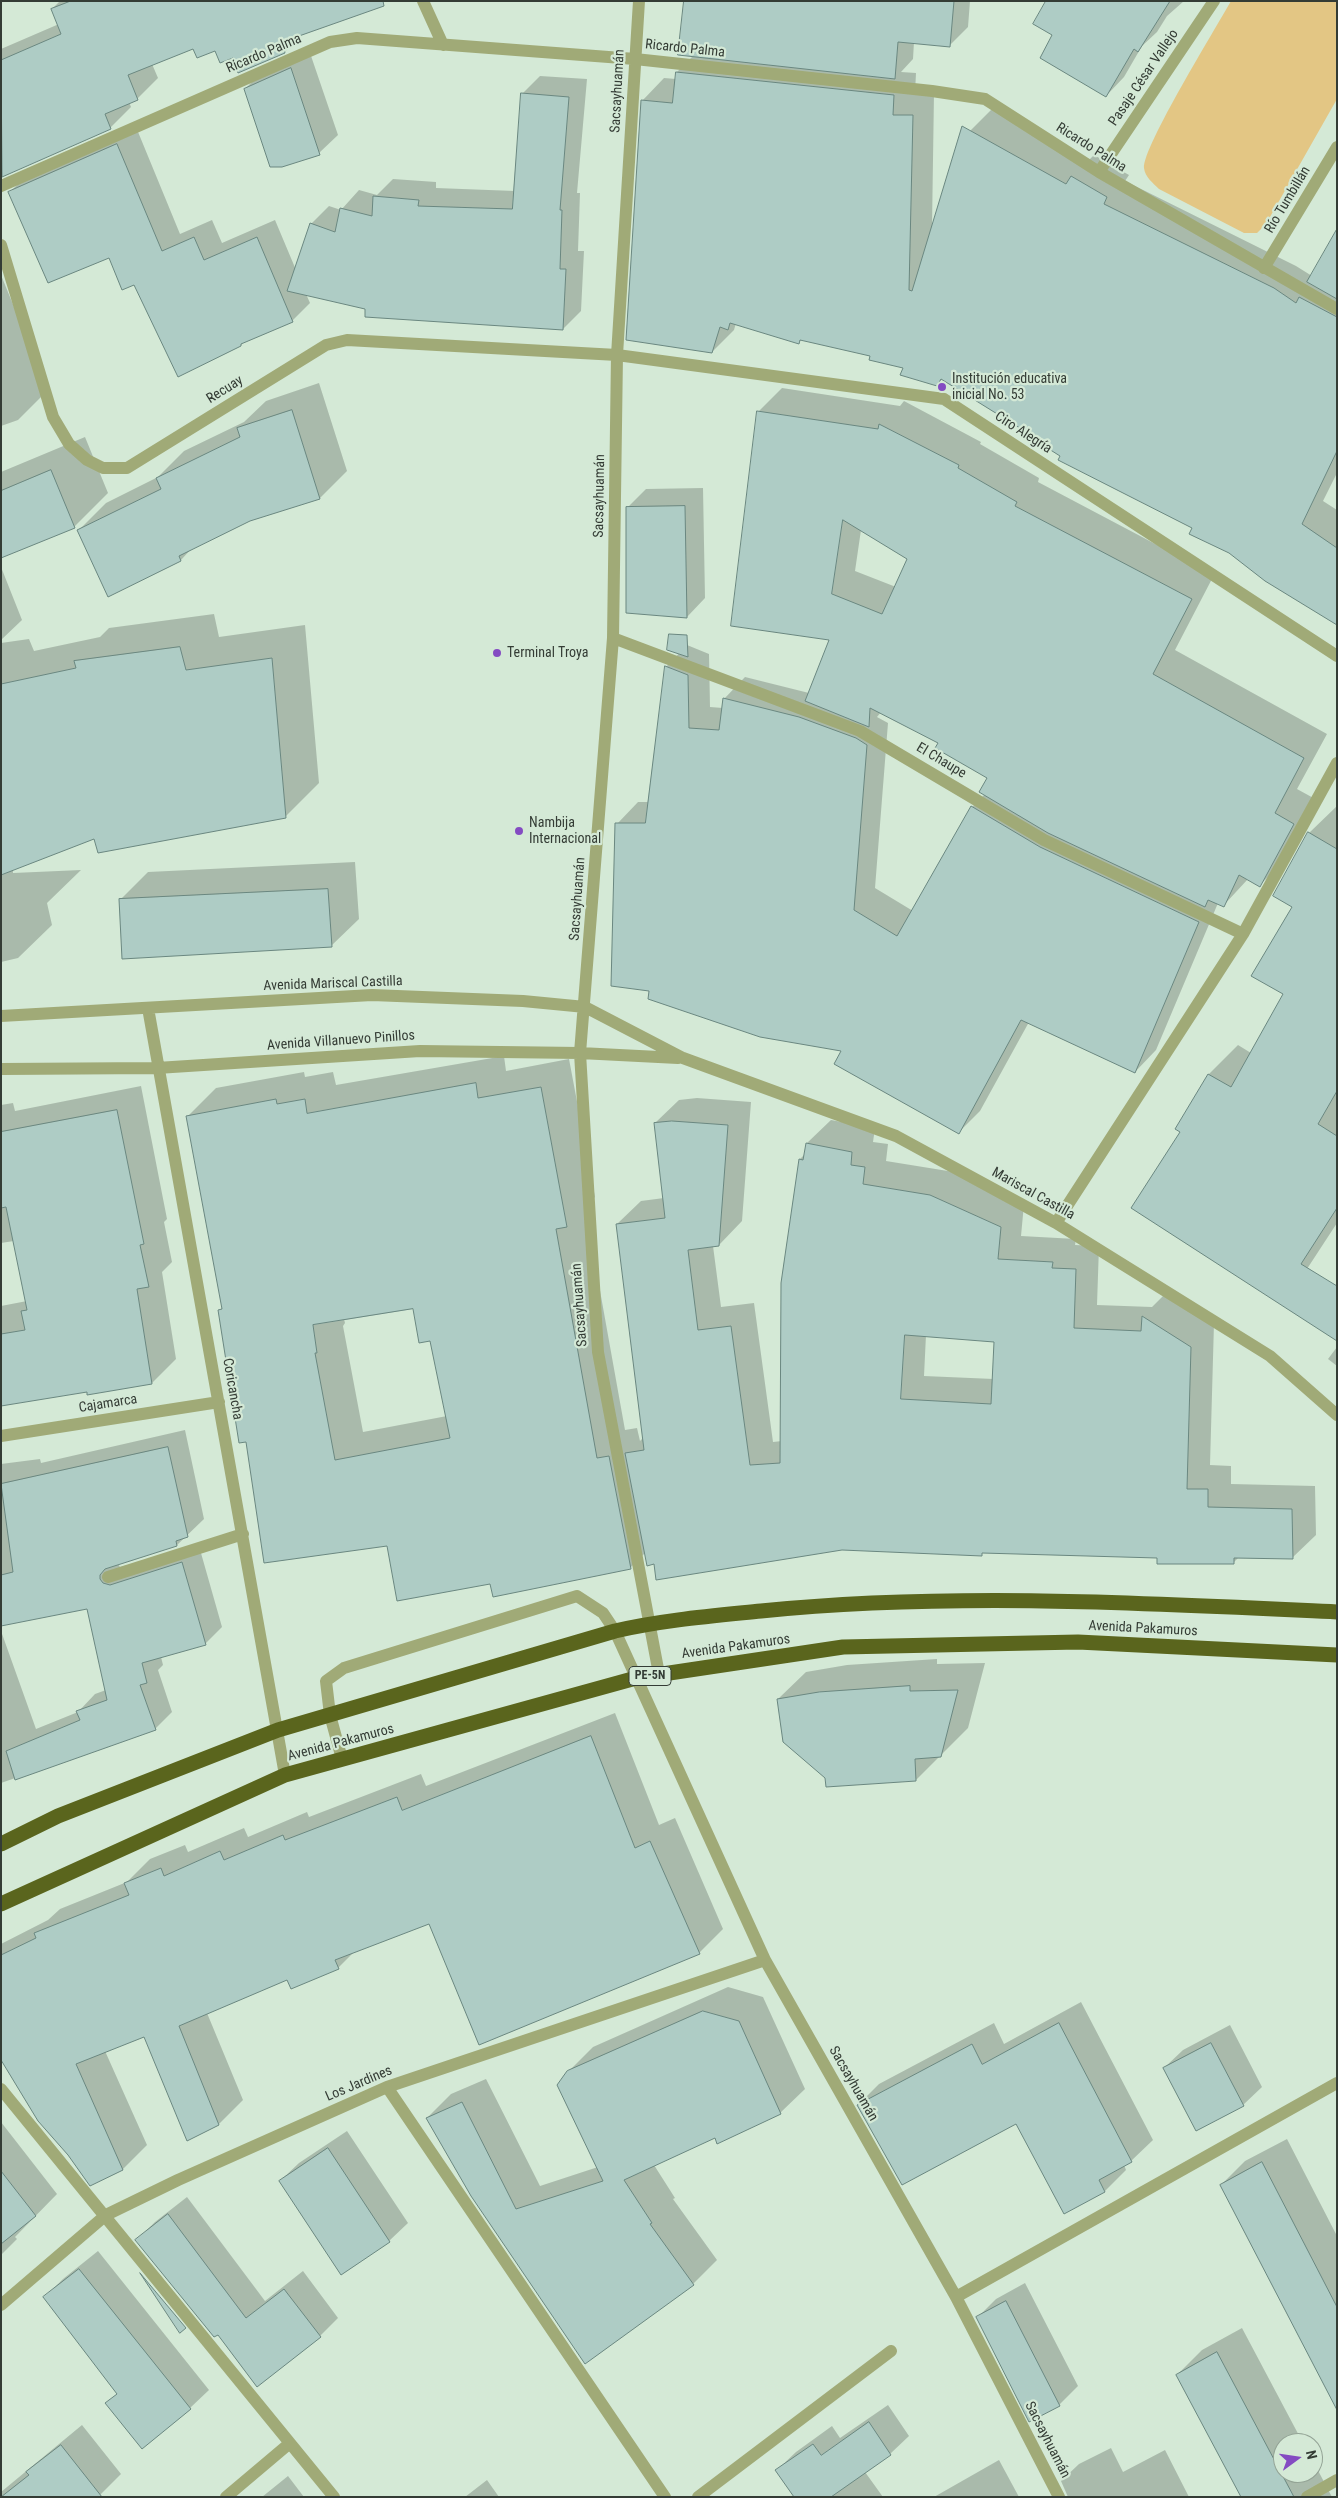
<!DOCTYPE html>
<html>
<head>
<meta charset="utf-8">
<style>
	body { margin:0 }
	#map { position:relative; width:1338px; height:2498px; overflow:hidden; background:#d4e9d6; font-family:"Roboto Condensed",sans-serif }
	canvas { display:block }
	.frame { position:absolute; inset:0; border:2px solid #343c35; pointer-events:none }
	.north { position:absolute; left:1273px; top:2433px; width:50px; height:50px; box-sizing:border-box; background:#d4e9d6; border:1px solid #94a496; border-radius:50%; rotate:76deg; font-size:14px; font-weight:700; line-height:20px; text-align:center; color:#343c35 }
	.north::after { content:''; display:block; margin:auto; width:18px; height:22px; background:#844bc2; clip-path:polygon(50% 0,100% 100%,50% 72%,0 100%) }
</style>
</head>
<body>
<div id="map">
<canvas width="1338" height="2498"></canvas>
<div class="frame"></div>
<div class="north">N</div>
</div>
<script>
const c = document.querySelector('canvas').getContext('2d');
c.lineJoin = 'round';
function fill(path, color) {
  c.fillStyle = color;
  c.fill(path, 'evenodd');
}
function stroke(path, color, width, dash) {
  c.strokeStyle = color;
  c.lineWidth = width;
  c.lineCap = dash ? 'butt' : 'round';
  c.setLineDash(dash || []);
  c.stroke(path);
}
function drawText(font, color, halo, rows, align = 'center') {
  c.font = font + ' "Roboto Condensed",sans-serif';
  c.lineWidth = 4.5;
  c.setLineDash([]);
  c.textBaseline = 'middle';
  c.strokeStyle = halo;
  c.fillStyle = color;
  for (const [text, x, y, turn = 0] of rows) {
    c.save();
    c.translate(x, y);
    c.rotate((+turn || 0) * Math.PI / 180);
    c.textAlign = isNaN(turn) ? turn : align;
    if (halo) c.strokeText(text, 0, 0);
    c.fillText(text, 0, 0);
    c.restore();
  }
}
const green = new Path2D(`
	M1231 1H1337V99L1266 224 1257 233H1244L1159 189C1153 183 1145 177 1144 168 1143 146 1216 28 1231 1Z`);
const shadow = new Path2D(`
	M60 1H379L304 32 285 52 234 56 216 49 194 47 152 64 158 78 137 99 129 102 131 107 110 128 2 175 1 49 59 24 52 9Z
	M685 1H970L968 27 949 46 914 42 913 59 901 72 916 73 915 93H934L932 227 970 131 992 109 1087 162 1094 155 1129 175 1125 181 1296 266 1312 276 1337 230V473L1323 501 1337 510V623L1194 527 1062 456 1033 435 943 378 936 385 905 367 871 355 802 339 798 343 736 323 734 330 712 352 642 101 664 78 676 79 677 72 693 56Z
	M1048 1H1184L1167 16 1157 32 1142 46 1124 77 1106 96 1054 35Z
	M309 50 338 135 319 153 245 89 264 70Z
	M540 76 587 79 577 193H580L578 251H584L581 311 563 329 367 308 306 294 310 303 292 321 244 341 241 345 134 283 110 256 10 192 28 174 136 127 180 234 212 220 222 243 275 220 296 270 311 224 329 206 341 210 359 190 377 195 393 179 436 182V188L515 191 522 94Z
	M1 275 48 390 18 420 1 426Z
	M319 383 347 471 320 498 249 520 193 547 181 560 109 595 78 531 106 503 158 477 184 451 244 422 266 401Z
	M782 388 900 406 904 401 981 442 980 444 1039 478 1038 482 1214 575 1175 650 1327 734 1297 789 1317 800 1283 862 1259 886 1248 879 1223 906 1218 903 1156 1050 1135 1072 1029 1022 980 1111 959 1132 843 1050 650 990 617 824 638 802H649L666 667 687 645 709 654 710 707 723 708 724 699 745 677 809 693 830 639 759 411ZM861 530 909 559 896 587 855 571ZM881 712 940 743 989 778 985 794 972 807 913 911 875 888 888 723 877 717Z
	M85 437 108 493 74 527 1 556V472Z
	M703 488 705 598 687 617 627 508 646 489Z
	M1 567 22 620 1 640Z
	M214 614 219 637 305 625 319 783 285 817 95 838 13 867V873L81 870 47 903 52 925 18 958 1 962V643L29 639 34 651 100 637 109 628Z
	M1337 806V1223L1305 1272 1177 1128 1209 1074 1238 1045 1251 1053 1285 994 1294 906 1309 833Z
	M355 862 359 919 331 946 120 900 148 872Z
	M504 1056 506 1071 569 1059 595 1197 585 1207 625 1430 637 1428 640 1441 644 1437 617 1224 641 1201 664 1198 655 1123 679 1100 697 1098 751 1102 742 1221 719 1245 713 1246 721 1307 754 1303 773 1442 782 1441V1283L800 1159 805 1154 807 1143 831 1120 875 1128 873 1142 888 1144 886 1161 954 1172 1024 1204 1021 1236 1076 1239 1075 1245 1099 1246 1097 1305 1152 1307 1166 1293 1214 1323 1210 1465 1231 1466V1484L1315 1486 1316 1535 1292 1558 1239 1557 1233 1563 1158 1556 983 1552 981 1554 842 1548 655 1563 646 1552 630 1568 491 1582 388 1544 247 1440 220 1310 223 1307 188 1116 216 1088 304 1072 305 1077 333 1072 336 1085ZM414 1308 431 1340 447 1416 363 1432 343 1326 345 1323 344 1319ZM926 1335 996 1340 994 1379 924 1376Z
	M141 1086 167 1219 164 1222 172 1262 162 1272 176 1359 152 1383 88 1390 1 1405V1306L27 1301 14 1241 1 1243V1105L13 1103 15 1111Z
	M1337 1347V1366L1328 1359Z
	M185 1430 204 1519 177 1545 118 1564 120 1567 199 1546 222 1627 205 1644 161 1657 163 1665 158 1670 172 1712 155 1729 1 1783V1631L36 1729 78 1712 95 1694 106 1690 88 1608 1 1625V1464L40 1459 41 1463Z
	M937 1659V1664L985 1663 968 1728 916 1780 826 1777 778 1699 806 1672 847 1665Z
	M615 1713 659 1825 675 1818 723 1929 699 1953 430 1922 355 1951 338 1968 288 1978 207 2013 243 2100 219 2124 144 2035 105 2051 147 2145 123 2169 91 2184 1 2058V1944L48 1920 60 1909 127 1882 150 1859 185 1845 188 1852 244 1828 248 1837 307 1812 309 1817 421 1774 426 1786Z
	M728 1987 763 1997 805 2089 780 2113 715 2136 654 2165 675 2198 673 2199 717 2260 693 2284 585 2362 427 2118 451 2094 486 2079 540 2186 598 2167 568 2072 593 2047Z
	M1081 2002 1153 2140 1131 2161 1124 2165 1126 2170 1105 2191 1017 2122 858 2105 879 2084 994 2023 1004 2044Z
	M1230 2025 1262 2087 1243 2105 1164 2068 1183 2050Z
	M1 2122 57 2194 15 2237 17 2239 1 2255Z
	M347 2131 408 2223 389 2241 280 2181 299 2163Z
	M1287 2139 1337 2236V2361L1221 2185 1245 2161Z
	M187 2197 265 2301 303 2271 338 2318 320 2336 218 2333 137 2240 155 2222Z
	M98 2251 209 2390 190 2408 107 2403 118 2393 45 2297 63 2279Z
	M1025 2283 1078 2386 1059 2405 1030 2420 977 2318 996 2299Z
	M1242 2328 1303 2443H1283V2473H1313V2461L1332 2497H1242L1177 2375 1202 2350Z
	M888 2405 909 2436 890 2454 865 2472 883 2497H796L777 2470 796 2452 832 2426 840 2438Z
	M82 2425 121 2474 98 2497H1V2492Z
	M1111 2448 1123 2472 1165 2450 1189 2497H1068L1061 2481 1079 2464Z
	M999 2460 1019 2497H934Z
	M288 2476 304 2497H262Z
	M487 2480 499 2497H465Z`);
const building = new Path2D(`
	M71 1H383L384 6 282 42 285 53 238 73 233 58 220 63 215 51 197 58 193 49 128 75 138 100 105 114 111 129 2 177 1 60 61 34 51 9Z
	M684 1H954L950 47 898 42 895 79 678 55Z
	M1046 1H1170L1138 52 1134 49 1106 97 1040 58 1052 35 1033 24Z
	M291 68 320 155 282 167H270L244 89Z
	M676 72 894 95 893 115H913L909 290 912 291 962 126 1066 184 1071 176 1107 197 1104 204 1274 288 1296 303 1299 297 1337 317V451L1302 524 1337 548V625L1265 581 1229 553 1189 534 1192 528 1058 460 1060 456 1030 437 1031 435 941 379 937 386 900 375 903 368 869 360 870 356 800 340 799 344 730 323 728 330 720 327 712 353 626 340 641 100 672 103Z
	M521 93 569 97 560 210H562L560 269H566L563 330 365 317V309L287 291 310 223 335 232 340 208 372 216 373 196 419 200 418 206 512 209Z
	M117 144 162 251 194 237 204 260 257 237 293 322 241 344V346L178 377 134 285 122 290 109 258 48 283 8 192Z
	M1337 229V299L1307 282Z
	M292 410 320 499 250 521 179 556 181 561 108 597 77 530 161 489 156 478 240 437 237 428Z
	M757 411 878 429 879 424 959 465 958 468 1017 502 1015 506 1192 599 1153 674 1304 758 1275 813 1294 824 1260 887 1239 875 1224 907 1208 900 1205 907 1048 833 979 792 987 778 935 748 938 743 870 708 869 727 805 701 829 640 731 626ZM843 520 907 559 882 614 832 594Z
	M51 470 75 528 1 558V491Z
	M685 506 687 618 626 613V507Z
	M669 634 687 635 688 657 667 650Z
	M180 647 186 670 272 658 286 818 98 853 94 839 1 875V684L76 668 74 661Z
	M665 666 688 675 689 728 719 730 723 698 799 717 856 738 867 745 854 910 897 936 971 806 1040 847 1199 922 1135 1073 1021 1020 959 1134 834 1064 841 1051 760 1037 648 999 649 991 611 986 615 823H645Z
	M1308 832 1337 849V1091L1318 1124 1337 1136V1208L1301 1264 1337 1286V1341L1131 1208 1180 1132 1175 1129 1208 1074 1231 1087 1283 994 1251 976 1292 907 1273 896Z
	M328 889 332 947 122 959 119 899Z
	M476 1083 478 1098 541 1087 567 1227 556 1229 597 1458 609 1456 631 1569 493 1597 490 1584 397 1601 387 1546 264 1563 246 1442 239 1443 218 1310 222 1309 186 1116 276 1099 277 1104 305 1099 307 1113ZM413 1309 419 1343 430 1341 450 1438 335 1460 315 1353H317L313 1325Z
	M117 1110 144 1244 140 1245 149 1287 137 1289 152 1384 87 1395V1392L1 1406V1334L25 1330 21 1311 27 1310 6 1207 1 1208V1132Z
	M672 1121 728 1125 719 1246 688 1250 698 1330 731 1326 750 1465 780 1463 781 1283 799 1159 803 1160 806 1143 852 1152 851 1165 865 1167 863 1184 930 1195 1001 1227 998 1259 1053 1262 1052 1268 1076 1269 1074 1328 1141 1331 1142 1316 1191 1347 1187 1489H1208V1507L1292 1509 1293 1559 1234 1558V1564H1157V1558L982 1553V1556L842 1550 656 1580 654 1564 647 1566 625 1453 644 1450 616 1224 665 1218 654 1123ZM905 1335 994 1342 991 1404 901 1399Z
	M168 1447 188 1537 176 1541 177 1546 105 1569 100 1575V1579L103 1583 110 1585 182 1562 206 1645 142 1663 147 1683 140 1685 156 1730 15 1780 6 1751 80 1720 76 1711 107 1700 87 1609 1 1626V1575L13 1572 1 1484Z
	M910 1686V1691L958 1690 941 1757 915 1759 916 1781 826 1787 825 1778 783 1742 777 1699 819 1692Z
	M591 1736 635 1848 650 1841 700 1954 479 2045 429 1924 335 1960 339 1969 291 1989 287 1980 179 2026 219 2125 187 2141 144 2037 76 2064 123 2170 90 2186 68 2155 38 2121 1 2060V1955L36 1938 34 1933 129 1895 124 1883 161 1868 164 1876 220 1851 224 1860 283 1835 285 1840 397 1797 402 1810Z
	M703 2011 739 2021 781 2114 717 2144 715 2138 624 2180 652 2223 650 2224 694 2285 585 2364 471 2196 426 2118 462 2102 516 2209 603 2181 557 2085 567 2071Z
	M1059 2023 1132 2162 1099 2180 1105 2192 1064 2214 1016 2124 902 2185 857 2105 972 2044 982 2064Z
	M1211 2043 1244 2106 1196 2131 1163 2068Z
	M328 2148 390 2242 341 2275 279 2181Z
	M1262 2162 1337 2307V2410L1220 2185Z
	M1 2171 36 2216 1 2244Z
	M168 2214 246 2318 284 2289 321 2337 257 2387 218 2335 214 2337 135 2240Z
	M79 2269 191 2409 142 2449 105 2403 117 2394 43 2297Z
	M140 2273 186 2328 180 2333Z
	M1006 2301 1060 2406 1029 2422 976 2317Z
	M1217 2352 1294 2497H1241L1176 2375Z
	M869 2422 891 2455 831 2497H794L775 2470 813 2444 821 2455Z
	M61 2445 102 2497H1L29 2475 26 2472Z`);
const minor = new Path2D(`
	M423 1 443 45
	M639 1 617 355 613 638 580 1053 598 1352 659 1674
	M1099 172 1214 1
	M1 186 330 42 357 38 635 59 932 91 985 99 1099 172 1337 309
	M1 245 53 417 69 444 87 460 103 468H127L326 345 347 340 617 355 944 399 1337 656
	M1264 268 1337 147
	M613 638 860 731 1044 840 1243 934
	M148 1008 285 1775
	M1 1016 372 995 523 1001 585 1007 683 1058 896 1136 1056 1223 1270 1356 1337 1415
	M1 1069 157 1068 420 1051 580 1053 678 1058
	M1056 1223 1243 934 1337 763
	M1 1436 219 1402
	M108 1577 243 1534
	M342 1759 330 1715 326 1681 344 1668 577 1596 603 1613 615 1631 765 1960 956 2297 1059 2497
	M387 2087 665 2497
	M1 2089 334 2497
	M956 2297 1337 2083
	M1 2305 106 2215 178 2180 387 2087 765 1960
	M226 2497 290 2443
	M698 2497 891 2351
	M1307 2497 1337 2480`);
const highway = new Path2D(`
	M1 1844 58 1816 278 1730 615 1631C663 1620 712 1616 761 1611 952 1592 1145 1603 1337 1612
	M1 1904 285 1775 636 1678 843 1647 1078 1642 1337 1655`);
const markers = [
	[942,387,5,"#844bc2"],
	[497,653,5,"#844bc2"],
	[519,831,5,"#844bc2"]
];
const shields = [
	[650,1676,42]
];
const shieldNames = [
	["PE-5N",650,1676]
];
const streetNames = [
	["Ricardo Palma",685,49,6],
	["Ricardo Palma",264,54,-23],
	["Pasaje César Vallejo",1144,78,-56],
	["Sacsayhuamán",618,91,-87],
	["Ricardo Palma",1091,148,32],
	["Río Tumbillán",1288,200,-59],
	["Recuay",225,390,-32],
	["Ciro Alegría",1023,433,33],
	["Sacsayhuamán",600,496,-89],
	["El Chaupe",941,761,31],
	["Sacsayhuamán",578,899,-86],
	["Avenida Mariscal Castilla",333,984,-2],
	["Avenida Villanuevo Pinillos",341,1041,-4],
	["Mariscal Castilla",1033,1194,29],
	["Sacsayhuamán",580,1305,-94],
	["Coricancha",232,1389,80],
	["Cajamarca",108,1404,-9],
	["Avenida Pakamuros",1143,1629,3],
	["Avenida Pakamuros",736,1647,-8],
	["Avenida Pakamuros",341,1743,-15],
	["Los Jardines",359,2084,-23],
	["Sacsayhuamán",853,2084,60],
	["Sacsayhuamán",1047,2440,63]
];
const poiNames = [
	["Institución educativa",952,379],
	["inicial No. 53",952,395],
	["Terminal Troya",507,653],
	["Nambija",529,823],
	["Internacional",529,839]
];
fill(green, '#e3c684');
fill(shadow, '#0003');
fill(building, '#aeccc5');
stroke(building, '#6a8780', 1);
stroke(minor, '#a0aa77', 12);
stroke(highway, '#5a651d', 15);
for (const [x, y, r, color] of markers) {
  const dot = new Path2D();
  dot.arc(x, y, r, 0, 2 * Math.PI);
  c.fillStyle = color;
  c.fill(dot);
  stroke(dot, '#d4e9d6', 2);
}
for (const [x, y, w] of shields) {
  const box = new Path2D();
  box.roundRect(x - w / 2, y - 9.5, w, 19, 4);
  c.fillStyle = '#d4e9d6';
  c.fill(box);
  stroke(box, '#343c35', 1);
}
drawText('bold 12px', '#343c35', null, shieldNames);
drawText('14px', '#343c35', '#d4e9d6', streetNames);
drawText('14px', '#343c35', '#d4e9d6', poiNames, 'left');
</script>
</body>
</html>
